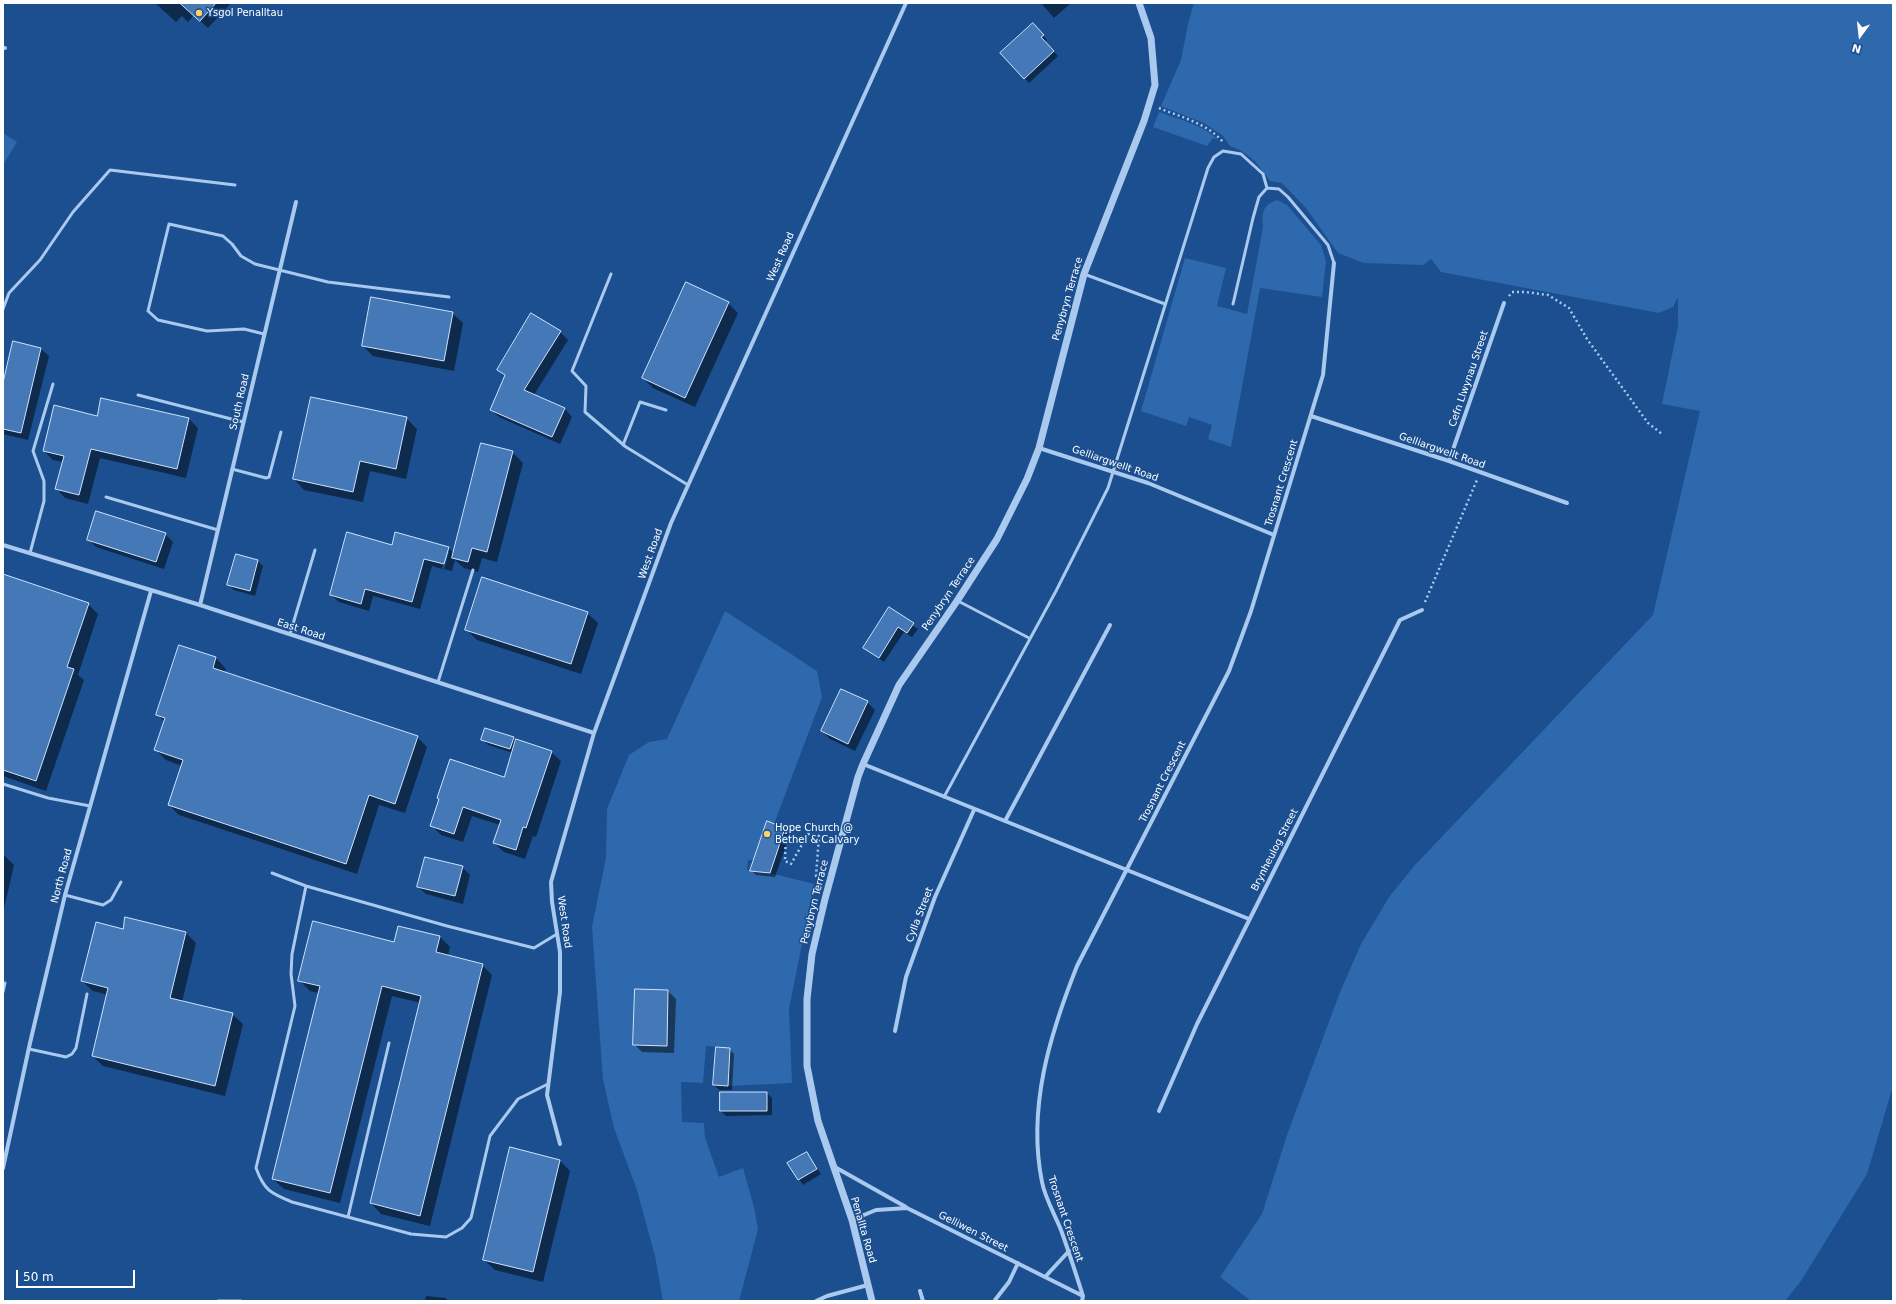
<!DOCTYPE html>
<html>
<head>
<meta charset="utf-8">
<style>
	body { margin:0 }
	#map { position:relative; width:1896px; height:1304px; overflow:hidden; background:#1b4f8f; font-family:"DejaVu Sans",sans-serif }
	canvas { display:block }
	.frame { position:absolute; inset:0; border:4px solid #fff; pointer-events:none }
	.north { position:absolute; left:1840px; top:16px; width:40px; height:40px; -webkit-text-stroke:3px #1b4f8f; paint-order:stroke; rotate:195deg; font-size:11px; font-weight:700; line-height:16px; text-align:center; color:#fff }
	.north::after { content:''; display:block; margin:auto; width:14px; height:18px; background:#fff; clip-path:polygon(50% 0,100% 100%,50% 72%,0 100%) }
	.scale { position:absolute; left:16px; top:1270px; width:119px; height:18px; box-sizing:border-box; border:2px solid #fff; border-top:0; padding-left:5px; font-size:12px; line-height:14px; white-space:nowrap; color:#fff; -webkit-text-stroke:3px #1b4f8f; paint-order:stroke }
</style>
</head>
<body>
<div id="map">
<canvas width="1896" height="1304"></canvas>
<div class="frame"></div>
<div class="north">N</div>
<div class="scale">50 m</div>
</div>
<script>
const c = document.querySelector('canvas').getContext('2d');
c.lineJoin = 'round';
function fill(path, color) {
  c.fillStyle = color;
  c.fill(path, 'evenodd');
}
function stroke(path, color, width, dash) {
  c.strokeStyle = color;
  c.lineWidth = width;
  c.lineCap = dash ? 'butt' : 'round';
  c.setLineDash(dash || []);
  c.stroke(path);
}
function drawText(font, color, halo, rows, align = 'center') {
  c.font = font + ' "DejaVu Sans",sans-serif';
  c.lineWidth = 3;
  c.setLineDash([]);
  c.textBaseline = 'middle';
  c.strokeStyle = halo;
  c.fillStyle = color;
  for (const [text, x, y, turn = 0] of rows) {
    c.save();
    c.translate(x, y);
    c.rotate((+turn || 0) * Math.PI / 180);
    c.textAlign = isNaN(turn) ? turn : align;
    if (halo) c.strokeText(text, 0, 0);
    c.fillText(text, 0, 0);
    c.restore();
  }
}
const green = new Path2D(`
	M1194 3H1893V1086L1867 1174 1801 1281 1785 1301H1251L1220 1277 1262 1214 1288 1132 1340 992 1361 944 1389 897 1415 865 1653 615 1700 411 1662 404 1678 326V297L1673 307 1659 313 1441 272 1431 259 1423 265 1364 263 1338 253 1306 208 1282 183 1270 181 1255 161 1240 150 1230 146 1223 136 1204 123 1161 106 1181 60 1188 24Z
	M1159 112C1178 119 1204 125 1218 140L1213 138 1207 146 1153 127Z
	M3 133 17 142 3 165Z
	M1277 200 1287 205 1321 245 1326 261 1322 297 1260 288 1231 447 1208 439 1212 425 1189 417 1186 426 1141 411 1185 258 1226 268 1217 306 1247 314 1263 227C1262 213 1262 205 1277 200Z
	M725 611 817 671 822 697 774 824 766 822 754 860H748L747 870 770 873 814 884 789 1009 792 1083 728 1086 730 1048 706 1046 703 1083 681 1082 682 1122 704 1123 705 1138 719 1177 743 1168 754 1207 758 1229 739 1301H663L655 1256 637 1190 614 1128 603 1079 592 927 606 858 607 809 629 755 649 742 667 739Z`);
const shadow = new Path2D(`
	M155 3H231L208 28 194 15 188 22 182 16 176 22Z
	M1041 3H1071L1054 18Z
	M1033 25 1047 40 1045 42 1058 56 1029 83 1002 53Z
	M728 303 738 313 695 407 653 388 643 378Z
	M452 313 463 323 454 371 373 356 363 346Z
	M560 332 568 340 534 395 565 409 572 417 560 444 499 417 491 410 505 377 498 369Z
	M41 349 49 356 28 440 3 434V387Z
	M98 417 188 418 198 428 186 478 100 458 88 504 65 498 56 488 63 462 53 460 44 451Z
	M406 418 417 429 406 479 370 471 363 502 304 490 294 479Z
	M512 452 523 463 497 562 482 558 478 572 464 568 455 560 452 571 444 569 449 552H447L442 569 432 566 420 609 373 596 369 611 339 602 331 595 393 546 449 548 454 554Z
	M165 534 173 542 164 569 96 547 88 539Z
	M237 555 258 561 263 566 255 596 234 590 229 585Z
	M3 575 88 604 98 614 78 675 84 680 46 791 3 776Z
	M890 609 918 629 912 637 904 632 884 662 864 648Z
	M587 613 598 623 581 674 477 640 467 630Z
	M180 647 216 658 226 669 224 673 417 737 427 747 405 813 379 805 357 874 179 815 169 805 182 766 166 760 156 750 165 722 157 714Z
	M867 702 875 710 855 751 830 739 822 731Z
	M513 738 517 742 551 752 561 761 536 837 533 836 525 859 504 852 494 843 500 825 472 816 463 842 441 835 432 826 440 800 438 798 504 779 513 753 488 745 483 740Z
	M785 829 790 834 775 877 756 875 751 870Z
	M3 854 14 865 3 913Z
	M462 867 470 875 463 904 426 894 418 887Z
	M123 930 186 933 196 943 182 1002 232 1014 243 1024 225 1096 103 1066 93 1056 108 995 93 991 82 981Z
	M440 937 450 947 448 956 482 965 492 975 430 1226 381 1214 371 1203 421 1003 392 996 340 1203 284 1189 273 1179 319 993 310 991 299 980 395 943Z
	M668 991 676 999 674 1053 642 1052 634 1044Z
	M729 1049 734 1054 732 1090H719L714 1085Z
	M767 1093 772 1098V1115L726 1116 721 1111Z
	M806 1153 821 1174 803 1185 789 1164Z
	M559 1160 570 1171 543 1282 495 1270 484 1260Z
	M426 1296 446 1298 448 1301H425Z`);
const building = new Path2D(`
	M180 3H216L200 21Z
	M1033 23 1044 35 1041 37 1054 51 1024 79 1000 53Z
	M686 282 729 302 685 398 642 378Z
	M371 297 453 312 444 361 362 346Z
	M531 313 561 331 524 390 565 408 552 437 490 410 505 375 497 370Z
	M13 341 41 348 21 433 3 429V383Z
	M311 397 407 417 396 469 360 461 353 492 293 479Z
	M101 398 189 418 177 469 91 449 79 495 55 489 64 456 43 451 54 405 97 416Z
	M481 443 513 451 487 552 472 548 468 562 452 558Z
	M96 511 166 533 156 562 87 540Z
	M347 532 392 545 395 532 449 547 444 564 424 559 412 602 365 589 361 604 330 595Z
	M236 554 258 560 250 591 227 585Z
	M3 574 89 603 67 667 74 669 36 781 3 770Z
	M482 577 588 612 571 664 465 630Z
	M889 607 914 623 907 633 898 627 879 658 863 648Z
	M179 645 216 657 213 668 418 736 395 804 369 795 346 864 168 805 183 760 154 750 165 718 156 715Z
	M841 689 868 701 848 744 821 731Z
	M485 728 514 737 510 749 481 740Z
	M516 739 552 751 526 828 523 827 516 850 493 843 501 820 463 807 454 834 430 826 439 799 437 798 450 759 504 777Z
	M767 821 785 828 770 873 750 871Z
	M425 857 463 866 455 896 417 887Z
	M125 917 186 932 170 998 233 1013 215 1086 92 1056 108 988 81 981 96 922 123 929Z
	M313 921 394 942 398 926 440 936 436 952 483 964 420 1216 370 1203 421 996 382 986 330 1193 272 1179 320 986 298 981Z
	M635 989 668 990 667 1046 633 1045Z
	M716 1047 730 1048 728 1086 713 1085Z
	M720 1092H767V1111H720Z
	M510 1147 560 1160 533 1272 483 1260Z
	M807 1152 817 1169 798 1180 787 1163Z`);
const path = new Path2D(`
	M1159 108C1180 117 1207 123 1223 142
	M1509 296 1512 292H1526L1548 295 1569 308 1587 339 1648 423 1662 434
	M1425 602 1477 480
	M786 832 785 861 791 864 808 834 819 836 816 876 820 877`);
const service = new Path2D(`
	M611 274 572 371 586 386 585 412 626 447 688 485
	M1084 274 1165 304
	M1233 304 1253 218 1259 197 1267 188 1279 189 1288 197 1328 245 1334 263
	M3 309 9 293 40 260 73 212 110 170 235 185
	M264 334 244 329 207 331 158 320 148 311 169 224 223 236 232 244 241 256 255 264 328 282 449 297
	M138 395 243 422
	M623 445 640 402 666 410
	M232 469 266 478 269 477 281 432
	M106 497 218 530
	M30 553 44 501V481L33 451 53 384
	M958 601 1029 638
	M290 634 315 550
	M438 682 473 570
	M3 784 48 798 90 806
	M944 797 1056 591 1108 488 1208 168 1214 157 1223 151 1241 154 1263 174 1267 188
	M272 873 306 886 447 926 534 948 557 934
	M306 886 292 954 291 974 295 1006 256 1168C264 1190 270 1193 292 1202L411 1234 446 1237 462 1228 471 1218 490 1136 518 1099 548 1084
	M65 895 103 905 111 900 121 882
	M3 992 5 983
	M29 1049 66 1057 72 1054 76 1048 87 994
	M348 1217 389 1043
	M218 1301H241`);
const minor = new Path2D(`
	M3 48H5
	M1311 416 1449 461 1567 503
	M1039 448 1148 483 1274 535
	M1449 461 1504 303
	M3 545 200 605 594 733
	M200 605 296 202
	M863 764 1249 919
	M1005 821 1110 625
	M895 1031 906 977 935 897 974 810
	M1159 1111 1197 1024 1400 620 1422 610
	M560 1144 547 1095 560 992V952L552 902 551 882 594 733 671 523 906 3
	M833 1166 906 1207
	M3 1168 30 1043 65 895 151 591
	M852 1220 876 1210 907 1208 1083 1296
	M1045 1277 1069 1251
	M920 1291 923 1301
	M995 1300 1009 1282 1018 1263
	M816 1301 827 1296 868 1285
	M1082 1301 1083 1296C1076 1274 1069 1252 1061 1230 1055 1215 1045 1198 1042 1182 1027 1108 1050 1034 1077 966L1229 671 1251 611 1323 375 1334 263`);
const tertiary = new Path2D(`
	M872 1301 852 1220 818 1121 807 1066V999L812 954 825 899 858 777 863 764 899 685 957 601 997 539 1027 479 1039 448 1084 274 1144 121 1155 85 1151 38 1139 3`);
const markers = [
	[199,13,4,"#ffd166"],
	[767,834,4,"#ffd166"]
];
const poiNames = [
	["Ysgol Penalltau",207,13],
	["Hope Church @",775,828],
	["Bethel & Calvary",775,840]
];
const streetNames = [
	["West Road",781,257,-66],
	["Penybryn Terrace",1068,299,-74],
	["Cefn Llwynau Street",1469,379,-71],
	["South Road",240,402,-77],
	["Gelliargwellt Road",1442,451,19],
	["Gelliargwellt Road",1115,464,19],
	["Trosnant Crescent",1282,483,-73],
	["West Road",651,554,-70],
	["Penybryn Terrace",949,594,-56],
	["East Road",301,630,18],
	["Trosnant Crescent",1163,782,-63],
	["Brynheulog Street",1275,850,-63],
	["North Road",62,876,-75],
	["Penybryn Terrace",815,902,-76],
	["Cylla Street",920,915,-69],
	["West Road",564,922,82],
	["Trosnant Crescent",1065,1219,71],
	["Penallta Road",863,1230,74],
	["Gelliwen Street",973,1232,27]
];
fill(green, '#2e69ad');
fill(shadow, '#0007');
fill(building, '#4478b7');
stroke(building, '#cfe3fa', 1);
stroke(path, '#a9c9ee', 2.5, [2, 3]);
stroke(service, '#a9c9ee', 3);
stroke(minor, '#a9c9ee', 4);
stroke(tertiary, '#a9c9ee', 7);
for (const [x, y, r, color] of markers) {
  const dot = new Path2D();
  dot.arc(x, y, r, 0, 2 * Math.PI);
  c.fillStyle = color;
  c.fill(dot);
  stroke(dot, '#1b4f8f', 1.5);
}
drawText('10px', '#fff', '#1b4f8f', poiNames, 'left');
drawText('10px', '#fff', '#1b4f8f', streetNames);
</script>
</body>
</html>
